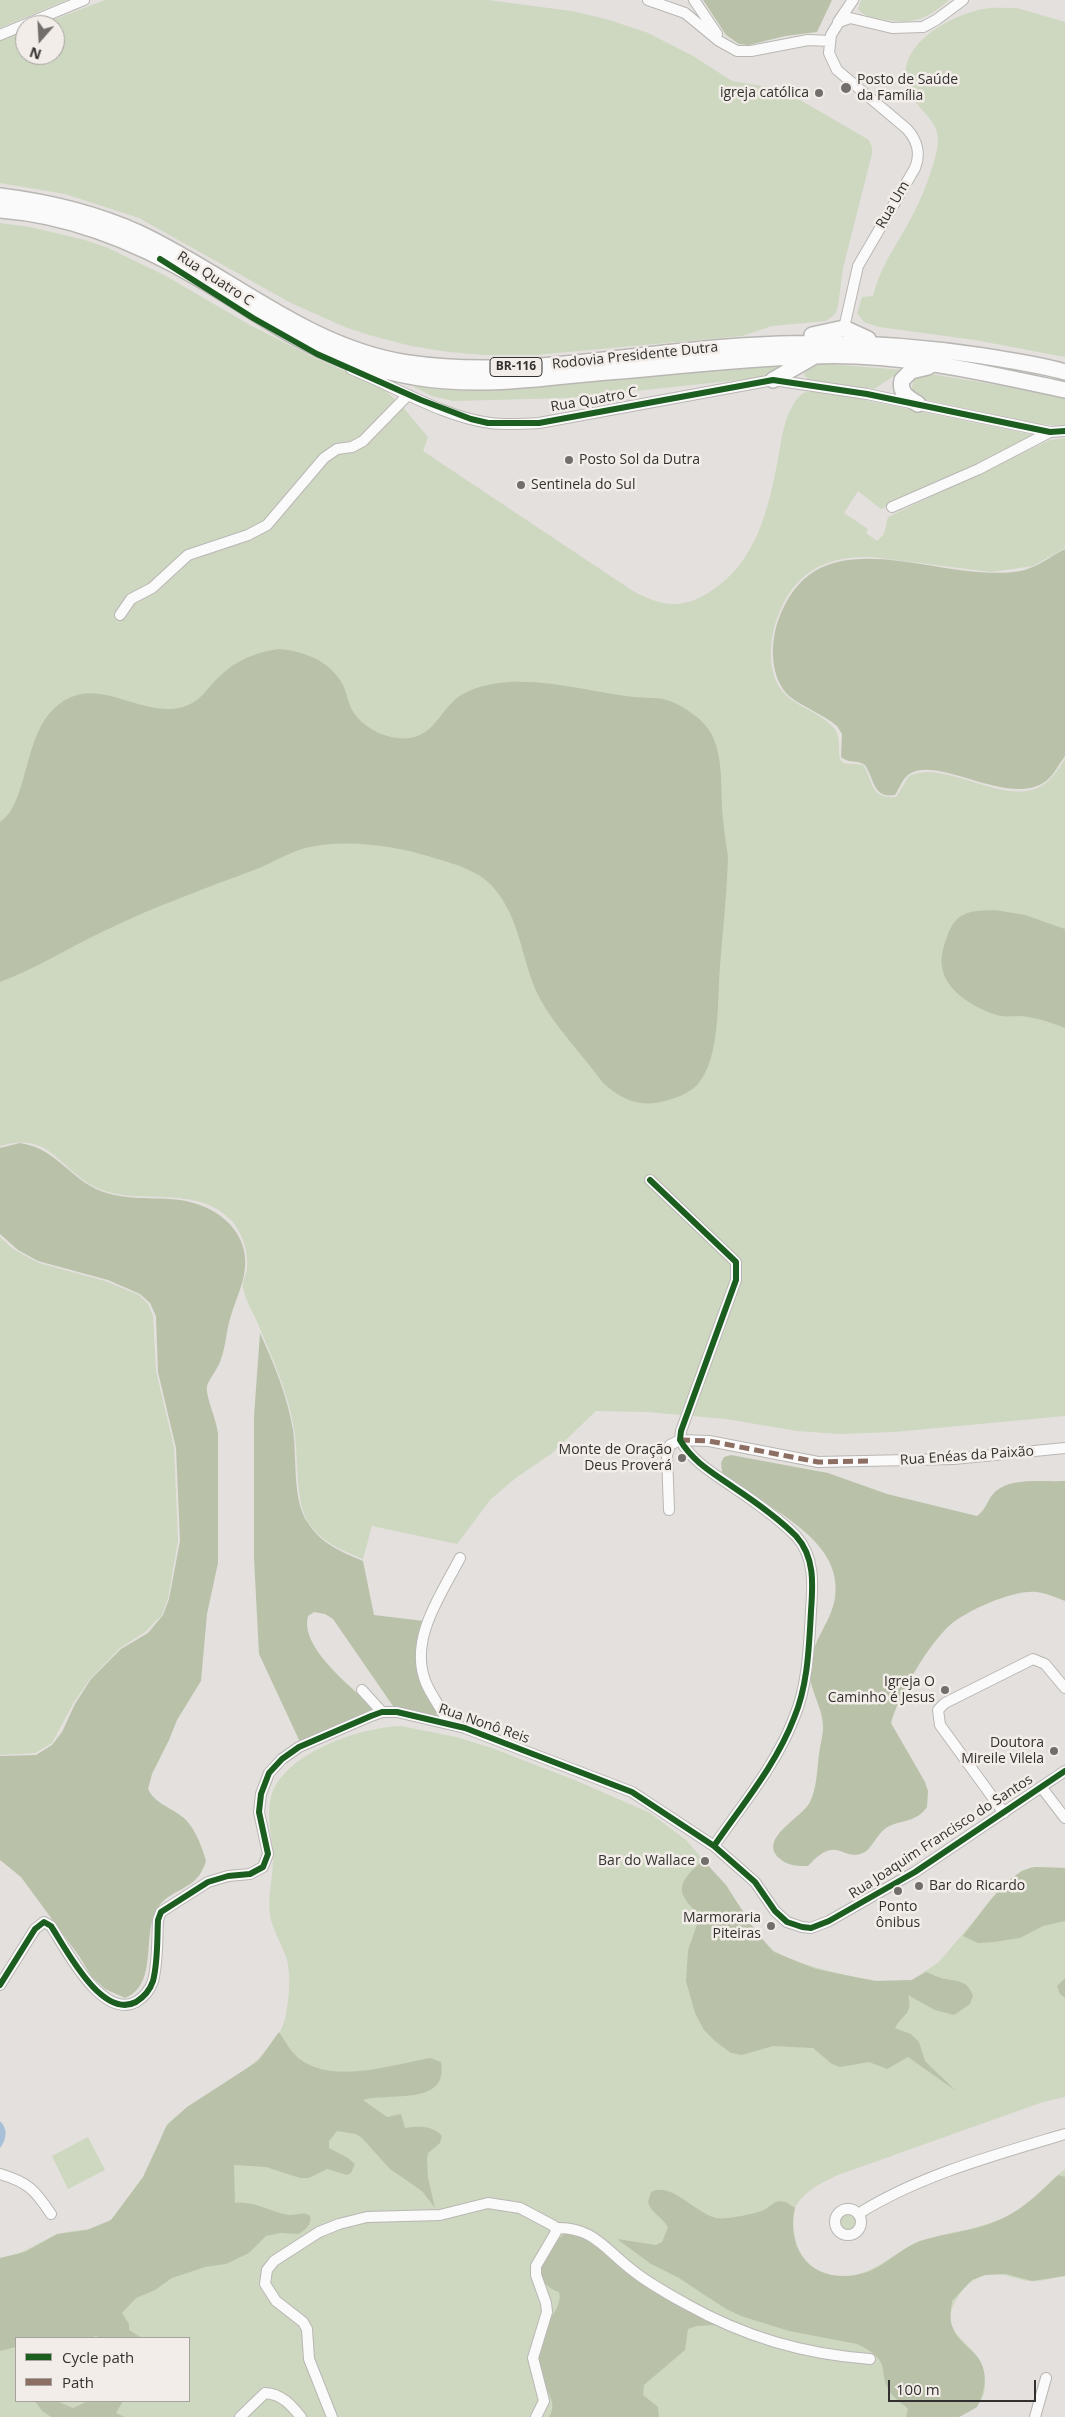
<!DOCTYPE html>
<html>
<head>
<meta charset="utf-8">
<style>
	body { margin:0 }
	#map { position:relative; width:1065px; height:2417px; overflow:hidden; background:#e3e0dd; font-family:"Open Sans",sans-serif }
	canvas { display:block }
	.legend { position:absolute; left:15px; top:2337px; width:175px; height:65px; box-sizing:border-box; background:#f2ede8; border:1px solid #a6a29e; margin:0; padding:6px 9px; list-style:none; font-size:15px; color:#33312f }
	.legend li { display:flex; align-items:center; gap:10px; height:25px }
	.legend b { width:25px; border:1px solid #a6a29e }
	.north { position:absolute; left:15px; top:15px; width:50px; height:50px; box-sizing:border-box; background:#f2ede8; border:1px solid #a6a29e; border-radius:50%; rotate:199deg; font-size:14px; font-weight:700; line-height:20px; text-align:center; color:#33312f }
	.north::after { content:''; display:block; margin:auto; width:18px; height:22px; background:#716e6c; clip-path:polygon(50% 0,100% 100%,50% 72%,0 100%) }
	.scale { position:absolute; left:888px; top:2380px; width:148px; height:22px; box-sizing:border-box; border:2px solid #33312f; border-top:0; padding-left:6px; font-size:15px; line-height:18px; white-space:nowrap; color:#33312f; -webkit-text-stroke:4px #f2ede8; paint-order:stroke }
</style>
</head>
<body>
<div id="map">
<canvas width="1065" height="2417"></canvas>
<ul class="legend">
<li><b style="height:6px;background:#1b5e20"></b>Cycle path</li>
<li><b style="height:6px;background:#8d6e63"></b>Path</li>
</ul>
<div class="north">N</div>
<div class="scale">100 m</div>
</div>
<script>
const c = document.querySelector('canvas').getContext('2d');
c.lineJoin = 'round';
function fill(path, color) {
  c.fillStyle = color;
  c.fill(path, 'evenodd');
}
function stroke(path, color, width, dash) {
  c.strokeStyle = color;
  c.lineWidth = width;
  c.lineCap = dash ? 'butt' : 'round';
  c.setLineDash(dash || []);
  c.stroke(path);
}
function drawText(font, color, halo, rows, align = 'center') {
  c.font = font + ' "Open Sans",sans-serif';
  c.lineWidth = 5;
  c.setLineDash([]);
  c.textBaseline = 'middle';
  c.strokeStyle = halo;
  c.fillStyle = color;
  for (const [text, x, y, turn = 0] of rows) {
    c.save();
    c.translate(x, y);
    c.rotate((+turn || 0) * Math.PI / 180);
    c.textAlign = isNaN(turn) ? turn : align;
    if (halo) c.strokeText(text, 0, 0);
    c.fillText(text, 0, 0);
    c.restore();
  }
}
const green = new Path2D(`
	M0 0H67L0 28Z
	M105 0H488L571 11 606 19 648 33 693 56 732 81 768 87 800 100 869 140 872 148V154L843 268 838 306 835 314 826 321 772 326 742 336 535 355H484L449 352 411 346 369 335 345 327 291 303 139 218 65 194 0 183V41L25 31V55H55V25H40Z
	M861 0H949C926 20 913 25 882 19 873 18 864 16 858 9Z
	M1017 8 1065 22V357L975 340 879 327 864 322 857 313 862 297 873 296C879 271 891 253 904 231 918 207 929 182 936 154 946 120 918 115 908 88 893 46 949 16 983 9 993 7 1006 8 1017 8Z
	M0 223 30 227 85 240 108 248 164 275 250 325 315 358 382 387 401 405 428 437 423 451 633 591C661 606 680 610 708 593 756 564 768 511 778 459 782 437 785 408 803 393L812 391 846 396 1033 435 981 463 881 509 858 491 844 513 868 529 866 533 877 541 884 534 888 517 1050 440 1065 438V548L1033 566 991 572 872 557C820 555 788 577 774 628 770 645 769 665 776 681 786 705 816 709 832 726 845 738 834 758 844 763 850 765 857 763 863 765 874 781 869 799 896 797L909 776C949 758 1012 814 1048 781 1055 775 1060 766 1065 759V1416L894 1432 840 1434 797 1431 726 1419 647 1412 596 1411 551 1454 517 1477 491 1499 457 1544 372 1526 363 1559C344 1551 323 1543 310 1525 294 1504 299 1455 294 1429 288 1392 273 1360 259 1326 254 1314 245 1300 243 1287 242 1282 246 1275 247 1269 249 1252 242 1232 231 1220 195 1183 139 1207 97 1188 57 1169 52 1131 0 1146Z
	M797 360 758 378 569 398 453 401 432 396 412 386 460 388Z
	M816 363 903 370 874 389 809 380 804 375 805 370Z
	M924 373 1065 396V426L1038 424 918 398 911 392 914 378Z
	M0 1237 13 1249 39 1263 105 1281 139 1295 148 1304 153 1316 156 1371 174 1447 178 1541 168 1598 162 1615 145 1632 120 1648 90 1679 74 1702 52 1743 35 1753 0 1755Z
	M401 1726 456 1737 489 1747 577 1781 650 1813 686 1840 725 1885 767 1947 793 1961 847 1976 885 1982 912 1980 939 1962 1005 1884 1022 1870 1036 1867 1065 1868V2097L1043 2102 838 2175C823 2182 804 2191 796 2206 792 2214 793 2223 794 2232 798 2258 813 2275 841 2276 874 2277 891 2253 919 2242 944 2232 971 2231 996 2221 1026 2210 1041 2189 1065 2169V2276C1054 2277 1042 2282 1031 2281 1015 2280 1002 2271 986 2275 974 2278 965 2285 959 2295 937 2330 962 2334 977 2357 987 2371 989 2395 976 2407 971 2412 965 2414 959 2417H0V2258C26 2254 35 2243 57 2235 74 2228 97 2233 112 2219 131 2202 146 2174 157 2151 161 2142 162 2129 169 2123 204 2089 277 2066 286 2014 289 1998 291 1976 287 1960 283 1947 275 1934 271 1920 266 1899 274 1876 273 1854 272 1834 266 1817 271 1797 283 1753 361 1727 401 1726ZM16 2338H189V2401H16Z
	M88 2137 105 2170 68 2189 52 2156Z
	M838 2222a10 10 0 1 1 20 0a10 10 0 1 1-20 0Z`);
const forest = new Path2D(`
	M703 0H832L817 32 785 36 749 45 739 44 726 35Z
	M1065 549V756C1059 764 1054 775 1046 781 1011 808 941 757 911 773 902 778 900 788 895 795 873 799 874 778 865 765 857 759 848 764 841 757L842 734 837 726C823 714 804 708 789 696 770 678 770 644 778 621 816 512 931 581 1014 572 1035 570 1047 558 1065 549Z
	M279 649C302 651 326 659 340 680 346 688 347 699 351 708 359 724 379 736 397 738 438 743 438 703 469 691 520 670 580 691 633 697 645 698 659 697 670 701 683 706 701 718 709 730 725 755 720 791 723 819 724 831 726 844 728 856 727 893 723 929 720 966 717 999 721 1057 698 1084 689 1094 674 1099 661 1102 638 1107 619 1098 603 1083 583 1055 555 1027 539 997 521 961 521 917 492 886 478 870 451 863 431 857 396 846 346 839 310 847 290 851 273 863 254 870 203 889 151 908 102 932 68 948 35 969 0 982V822C26 806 24 744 49 714 93 663 141 725 188 705 200 700 205 692 213 683 232 662 252 653 279 649Z
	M995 910 1025 915 1065 929V1028C1050 1022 1037 1018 1021 1016 1014 1016 1007 1017 1001 1016 979 1011 945 992 942 967 940 957 944 945 947 937 956 910 971 911 995 910Z
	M20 1143C60 1149 71 1184 110 1194 140 1202 171 1194 200 1205 230 1216 251 1242 244 1275 241 1290 234 1304 230 1319 226 1332 226 1346 221 1359 218 1369 210 1377 207 1386 205 1396 217 1420 218 1434V1563L207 1614 201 1681 177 1720 169 1740 152 1774 148 1789C155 1804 173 1808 185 1819 196 1830 202 1847 206 1861 197 1893 168 1887 156 1911 142 1937 158 1985 125 1998L105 1989 92 1977 79 1956 21 1877 0 1860V1756L36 1755 52 1745 62 1732 75 1704 91 1679 121 1649 148 1633 163 1615 169 1599 180 1541 176 1448 158 1372 156 1316 150 1303 140 1294 108 1280 38 1261 18 1250 0 1234V1148Z
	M260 1333C274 1364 287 1395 293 1430 297 1457 292 1501 308 1523 321 1544 342 1552 363 1561L374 1615 424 1621 418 1651 442 1717 393 1706 333 1619 325 1614 314 1612 308 1616C299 1649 356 1690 377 1711L300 1742 259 1654 254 1558V1416Z
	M731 1455 828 1473 887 1494 977 1516C987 1509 987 1499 996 1491 1012 1477 1044 1482 1065 1481V1601C1055 1597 1046 1593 1036 1592 1013 1590 968 1610 950 1625 928 1645 899 1694 891 1723L925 1782 928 1791 927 1807C915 1824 900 1819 886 1828 877 1834 871 1850 863 1853 841 1862 838 1833 808 1866 797 1866 788 1866 779 1858 758 1838 802 1818 810 1802 817 1788 817 1769 819 1754 820 1746 822 1739 823 1731 825 1709 808 1690 810 1669 812 1638 830 1626 835 1598 845 1536 759 1506 722 1472L721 1463 724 1457Z
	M703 1860 726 1885 756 1932 774 1952 816 1969 875 1981 912 1980 926 1972C932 1974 939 1978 945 1979 959 1981 968 1981 973 1996L970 2004 954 2015 935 2010 908 1995C913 2015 904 2012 895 2028L911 2034 919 2042 925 2061 956 2091 908 2057 887 2069 869 2062 840 2067 832 2064 813 2048 773 2046 742 2055 731 2053 716 2042 704 2030 695 2013 686 1981 688 1950 700 1916C695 1910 687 1904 684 1897 676 1882 694 1869 703 1860Z
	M1036 1867 1065 1868V1921L1043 1926 1020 1938 994 1942 978 1943 963 1936C980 1915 1008 1869 1036 1867Z
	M1065 1978V1998L1060 1994 1057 1986Z
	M279 2032C285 2041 292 2054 301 2060 335 2084 392 2065 430 2058L441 2062C449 2107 389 2092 363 2100L387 2117 401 2114 405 2128C419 2126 432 2125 442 2136L440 2143 428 2153 427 2159 428 2178 435 2208 422 2191 390 2169 362 2138 356 2134 337 2131 329 2141V2148L348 2158 355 2164 351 2173 347 2175 327 2169 309 2178H300L266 2167 234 2165 235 2203C253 2200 272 2213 290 2215 298 2215 304 2211 310 2216 312 2224 306 2229 299 2234L280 2233 266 2236 249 2253 226 2264 205 2267 172 2278 155 2290 136 2298 122 2313 129 2324V2330L142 2338H98L96 2335 93 2338H16V2347L0 2351V2258L25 2252 57 2234 87 2230 111 2220 143 2177 167 2125 187 2107 258 2061Z
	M1058 2175 1065 2177V2276L1032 2281 1006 2274 985 2275 972 2280 952 2301C951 2310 949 2320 953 2328 957 2340 968 2346 976 2355 989 2370 986 2391 977 2407L959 2417H906L908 2409C903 2404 897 2400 893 2396 874 2372 897 2363 857 2344L789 2331 741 2316 726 2309 679 2278 651 2264 617 2239 656 2245 662 2242 668 2227C662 2217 651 2213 648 2202L651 2192C671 2181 695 2213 716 2218 726 2220 752 2214 762 2211 767 2209 772 2203 778 2201L786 2202 795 2208C791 2223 793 2244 802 2256 818 2280 854 2281 878 2267 892 2259 904 2247 920 2241 938 2235 958 2233 976 2228 1014 2218 1031 2201 1058 2175Z
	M568 2232 580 2233 716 2325 697 2326 688 2329 685 2350 644 2385 643 2395 658 2407 659 2417H549C562 2397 534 2382 537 2362 539 2352 541 2341 544 2331 548 2319 563 2306 559 2292 550 2290 539 2280 540 2269 542 2260 559 2235 568 2232Z
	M35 2401H57L73 2408 88 2401H123L116 2413 125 2417H51L42 2411Z`);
const water = new Path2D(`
	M0 2121C8 2129 7 2139 0 2148Z`);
const minor = new Path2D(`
	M648 0 685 13 719 41 737 51H751L808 40 830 41
	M694 0 717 34
	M838 22 853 0
	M0 35 84 0
	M844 328 858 266 915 168C921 154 917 140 907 129L837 70 829 53 831 35 839 22 850 18 892 28 923 27 936 20 963 0
	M351 369C394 386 443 417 490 423 506 425 523 424 539 423L773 380 867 394 1050 432 1065 431
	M892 507 979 469 1050 432
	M120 615 131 599 152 588 188 555 248 535 267 525 324 458 337 449 352 447 363 441 406 397
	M650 1180 736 1262V1280L681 1431 680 1440C693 1462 713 1473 733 1487 754 1501 778 1518 796 1536 815 1557 813 1584 811 1611 809 1646 808 1685 794 1718 776 1765 742 1805 714 1846
	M669 1510 667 1455 670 1445 680 1440 709 1441 818 1462 954 1459 1065 1448
	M362 1690 382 1712
	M448 1723C442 1709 432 1697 426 1683 408 1640 441 1595 460 1558
	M1042 1788 1065 1818
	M1004 1813 940 1725 938 1710 945 1703 1033 1659 1045 1664 1065 1688
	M0 1985 35 1929 44 1922 51 1926C66 1949 102 2020 136 2002 144 1997 150 1990 153 1981 158 1962 157 1940 158 1920L161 1912 208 1882 228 1876 250 1874 263 1867 268 1854 259 1812 261 1794 269 1773 282 1759 299 1747 371 1716 382 1712H397L465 1728 632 1792 714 1846 755 1882 775 1911 787 1922 802 1927 811 1928 829 1921 915 1872 1065 1771
	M0 2174C28 2182 35 2190 51 2214
	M835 2222a13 13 0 1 1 26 0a13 13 0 1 1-26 0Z
	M858 2214C920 2175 995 2155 1065 2134
	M555 2228C592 2226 605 2249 632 2270 648 2283 668 2294 686 2304 745 2337 803 2354 870 2359
	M240 2417 265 2393C282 2394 291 2405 301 2417
	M332 2417 309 2359 307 2329 303 2322 276 2301 265 2284 267 2270 274 2261 319 2232 339 2224 367 2217 440 2215 488 2203 520 2208 554 2226 556 2232 536 2266V2275L546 2303 547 2312 533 2358 544 2401 536 2417
	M1035 2417 1046 2378`);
const highway = new Path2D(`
	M0 196C48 202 95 213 139 233 229 275 307 348 408 363 518 379 630 353 740 346 824 340 900 343 983 356 1011 361 1038 364 1065 372
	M0 210C69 215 138 243 198 278 249 307 298 345 354 363 373 369 394 373 414 377 471 387 528 380 585 374 661 368 736 359 812 356 897 352 982 372 1065 390
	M812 335 844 328 868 339
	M773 380 813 357
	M918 404C908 398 899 393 902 380L911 371 928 367`);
const quiet = new Path2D(`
	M680 1440 709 1441 818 1462 869 1461`);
const cycleway = new Path2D(`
	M160 259 253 318 317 354 421 400 471 419 488 423H539L773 380 867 394 1050 432 1065 431
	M650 1180 736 1262V1280L681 1431 680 1440C693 1462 713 1473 733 1487 754 1501 778 1518 796 1536 815 1557 813 1584 811 1611 809 1646 808 1685 794 1718 776 1765 742 1805 714 1846
	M0 1985 35 1929 44 1922 51 1926C66 1949 102 2020 136 2002 144 1997 150 1990 153 1981 158 1962 157 1940 158 1920L161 1912 208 1882 228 1876 250 1874 263 1867 268 1854 259 1812 261 1794 269 1773 282 1759 299 1747 371 1716 382 1712H397L465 1728 632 1792 714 1846 755 1882 775 1911 787 1922 802 1927 811 1928 829 1921 915 1872 1065 1771`);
const markers = [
	[846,88,6,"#716e6c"],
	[819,93,5,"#716e6c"],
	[569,460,5,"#716e6c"],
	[521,485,5,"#716e6c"],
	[682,1458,5,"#716e6c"],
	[945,1690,5,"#716e6c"],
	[1054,1751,5,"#716e6c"],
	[705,1861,5,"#716e6c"],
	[919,1886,5,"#716e6c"],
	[898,1891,5,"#716e6c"],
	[771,1926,5,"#716e6c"]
];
const shields = [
	[516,367,52]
];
const shieldNames = [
	["BR-116",516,367]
];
const poiNames = [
	["Posto de Saúde",857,80,"left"],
	["da Família",857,96,"left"],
	["igreja católica",809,93],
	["Posto Sol da Dutra",579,460,"left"],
	["Sentinela do Sul",531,485,"left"],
	["Monte de Oração",672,1450],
	["Deus Proverá",672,1466],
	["Igreja O",935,1682],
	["Caminho é Jesus",935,1698],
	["Doutora",1044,1743],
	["Mireile Vilela",1044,1759],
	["Bar do Wallace",695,1861],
	["Bar do Ricardo",929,1886,"left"],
	["Ponto",898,1907,"center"],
	["ônibus",898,1923,"center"],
	["Marmoraria",761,1918],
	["Piteiras",761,1934]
];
const streetNames = [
	["Rua Um",893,205,-60],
	["Rua Quatro C",215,279,33],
	["Rodovia Presidente Dutra",635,356,-6],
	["Rua Quatro C",594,400,-10],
	["Rua Enéas da Paixão",967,1456,-4],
	["Rua Nonô Reis",484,1724,19],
	["Rua Joaquim Francisco do Santos",941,1837,-33]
];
fill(green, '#ced7c0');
fill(forest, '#b9c2a9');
fill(water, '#a8bfd8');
stroke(minor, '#b9b7b4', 12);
stroke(highway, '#b9b7b4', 18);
stroke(minor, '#fbfafa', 10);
stroke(highway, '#fbfafa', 15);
stroke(quiet, '#8d6e63', 5, [10, 5]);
stroke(cycleway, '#1b5e20', 6);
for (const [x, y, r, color] of markers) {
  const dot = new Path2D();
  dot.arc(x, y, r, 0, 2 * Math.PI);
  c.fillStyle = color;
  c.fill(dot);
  stroke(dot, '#f2ede8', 2);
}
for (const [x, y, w] of shields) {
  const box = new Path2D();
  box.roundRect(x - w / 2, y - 9.5, w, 19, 4);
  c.fillStyle = '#f2ede8';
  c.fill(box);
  stroke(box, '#33312f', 1);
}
drawText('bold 12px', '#33312f', null, shieldNames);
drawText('14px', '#33312f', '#f2ede8', poiNames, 'right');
drawText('14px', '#33312f', '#f2ede8', streetNames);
</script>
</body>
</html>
